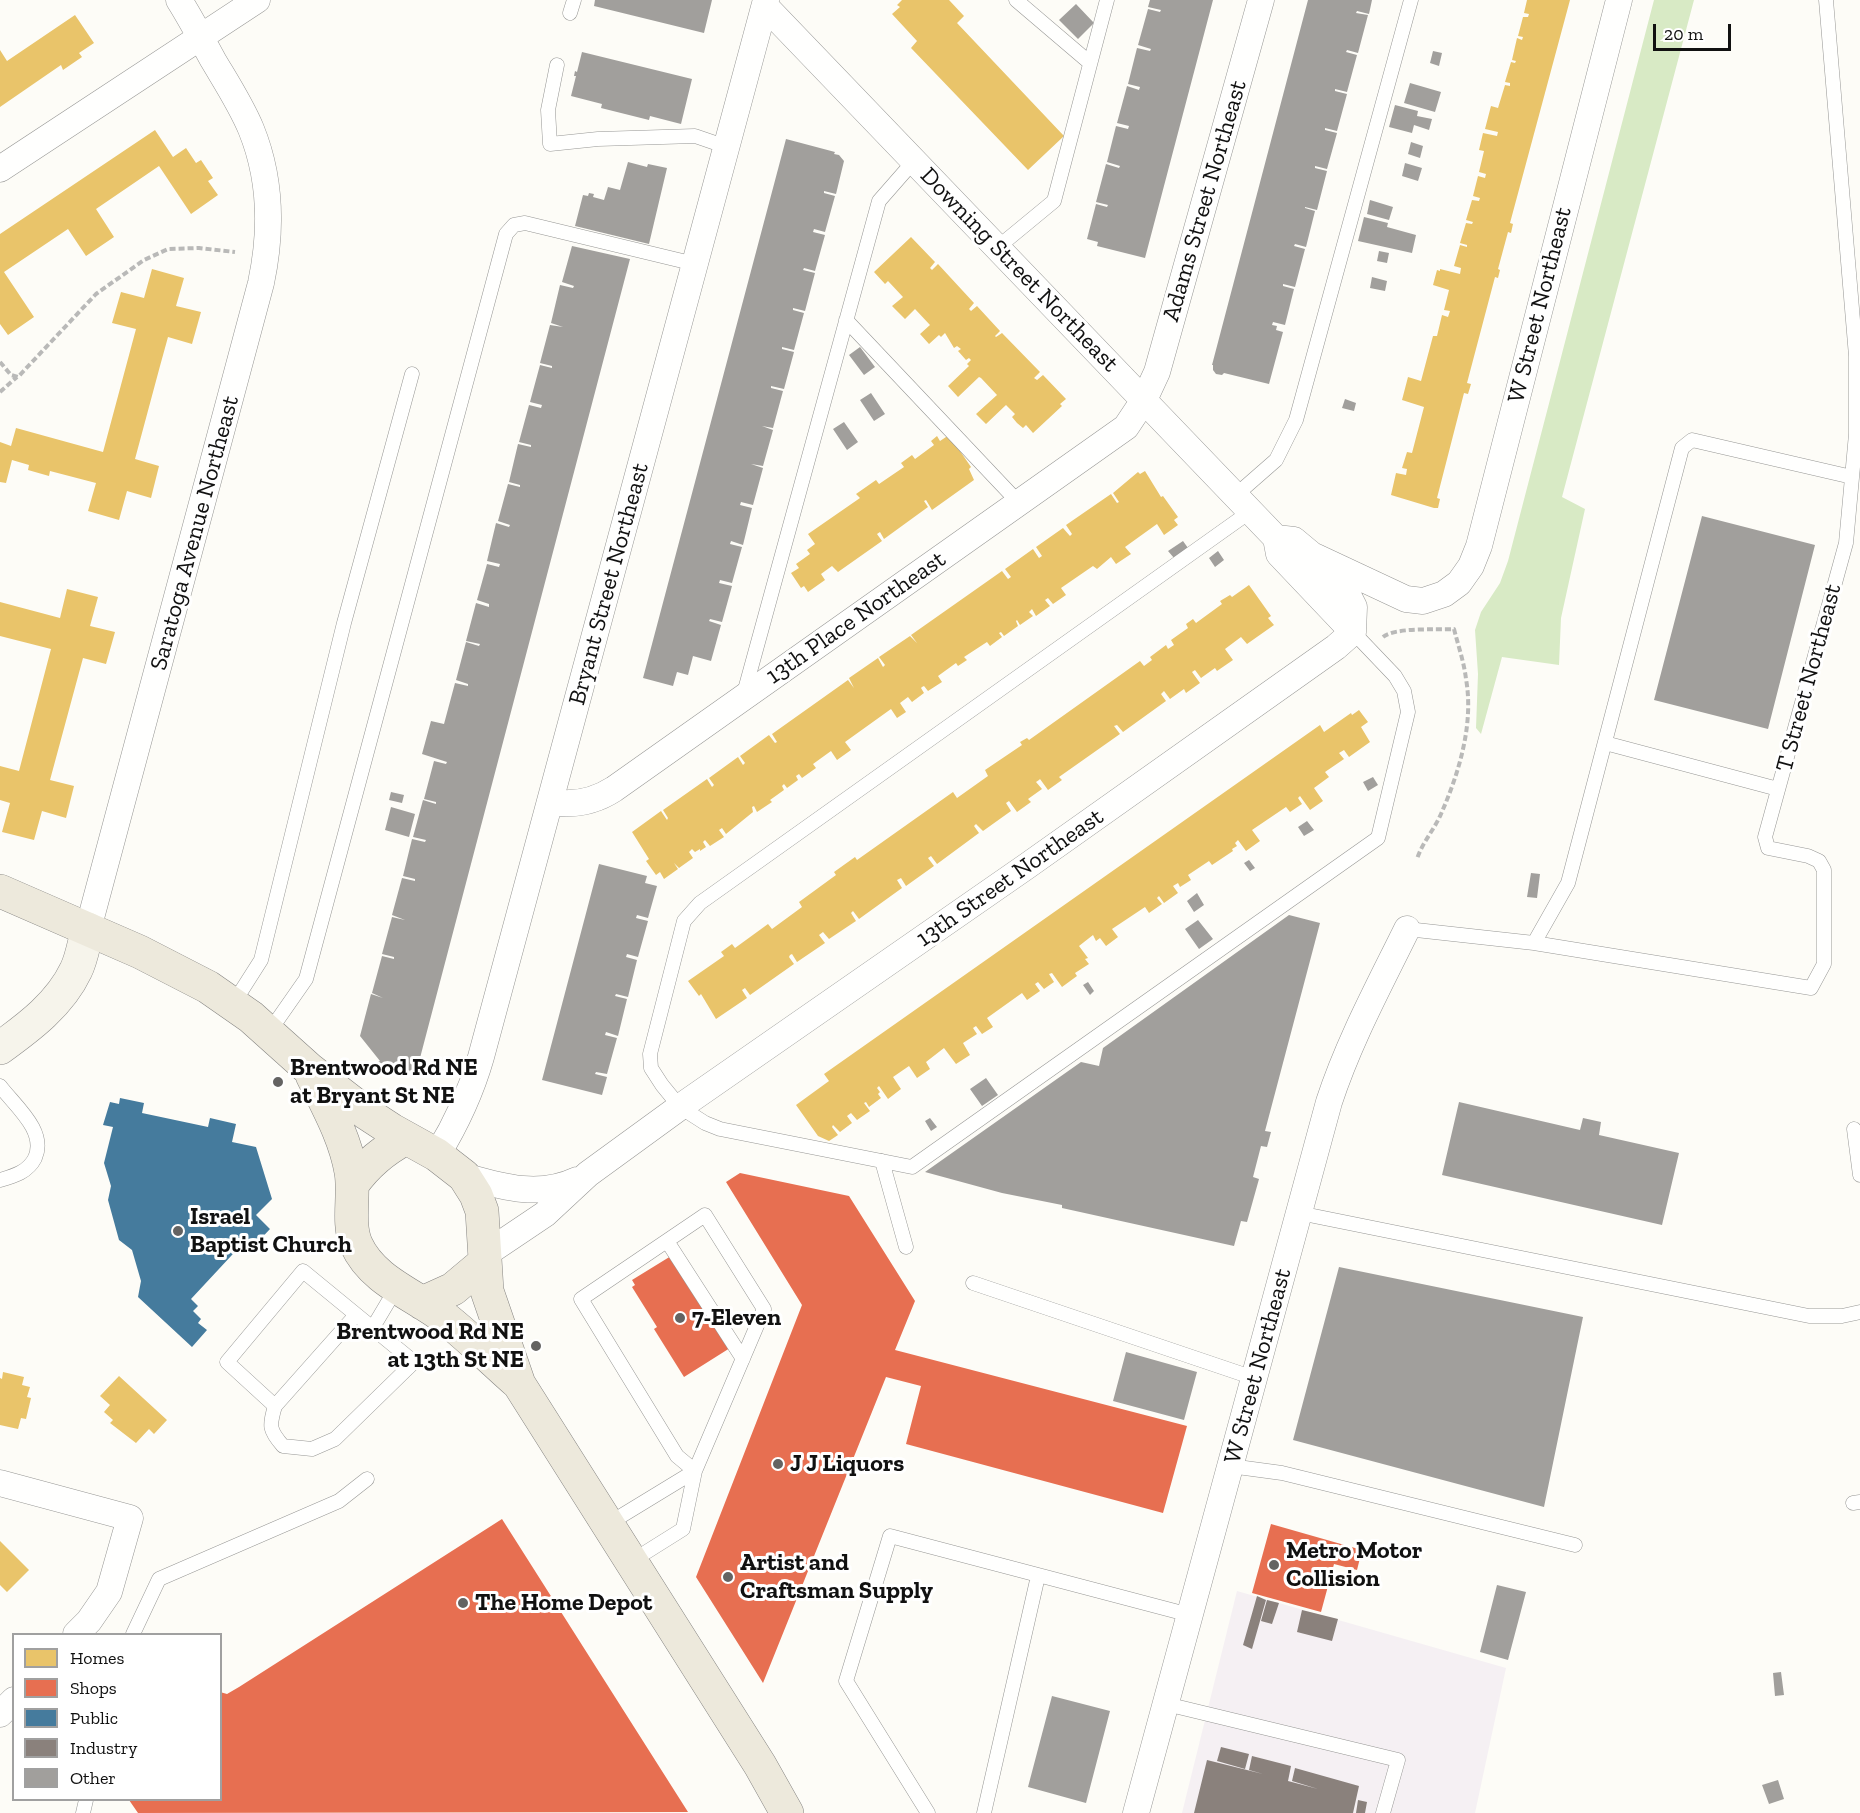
<!DOCTYPE html>
<html>
<head>
<meta charset="utf-8">
<style>
	body { margin:0 }
	#map { position:relative; width:1860px; height:1813px; overflow:hidden; background:#fdfcf7; font-family:"Zilla Slab",serif }
	canvas { display:block }
	.legend { position:absolute; left:12px; top:1633px; width:210px; height:168px; box-sizing:border-box; background:#fff; border:2px solid #a0a0a0; margin:0; padding:8px 10px; list-style:none; font-size:18px; color:#111 }
	.legend li { display:flex; align-items:center; gap:12px; height:30px }
	.legend b { width:30px; border:2px solid #a0a0a0 }
	.scale { position:absolute; left:1653px; top:24px; width:78px; height:27px; box-sizing:border-box; border:3px solid #111; border-top:0; padding-left:8px; font-size:18px; line-height:21px; white-space:nowrap; color:#111; -webkit-text-stroke:4px #fff; paint-order:stroke }
</style>
</head>
<body>
<div id="map">
<canvas width="1860" height="1813"></canvas>
<ul class="legend">
<li><b style="height:16px;background:#e9c46a"></b>Homes</li>
<li><b style="height:16px;background:#e76f51"></b>Shops</li>
<li><b style="height:16px;background:#457b9d"></b>Public</li>
<li><b style="height:16px;background:#8a817c"></b>Industry</li>
<li><b style="height:16px;background:#a19f9c"></b>Other</li>
</ul>
<div class="scale">20 m</div>
</div>
<script>
const c = document.querySelector('canvas').getContext('2d');
c.lineJoin = 'round';
function fill(path, color) {
  c.fillStyle = color;
  c.fill(path, 'evenodd');
}
function stroke(path, color, width, dash) {
  c.strokeStyle = color;
  c.lineWidth = width;
  c.lineCap = dash ? 'butt' : 'round';
  c.setLineDash(dash || []);
  c.stroke(path);
}
function drawText(font, color, halo, rows, align = 'center') {
  c.font = font + ' "Zilla Slab",serif';
  c.lineWidth = 6;
  c.setLineDash([]);
  c.textBaseline = 'middle';
  c.strokeStyle = halo;
  c.fillStyle = color;
  for (const [text, x, y, turn = 0] of rows) {
    c.save();
    c.translate(x, y);
    c.rotate((+turn || 0) * Math.PI / 180);
    c.textAlign = isNaN(turn) ? turn : align;
    if (halo) c.strokeText(text, 0, 0);
    c.fillText(text, 0, 0);
    c.restore();
  }
}
const industrial = new Path2D(`
	M1237 1591 1506 1668 1475 1813H1182Z`);
const forest = new Path2D(`
	M1654 0H1694L1562 497 1585 509 1561 618 1559 665 1502 657 1481 734 1476 728 1478 674 1475 630 1481 612 1500 583 1508 561Z`);
const homes = new Path2D(`
	M902 0H949L964 16 957 23 1064 136 1028 170 911 48 917 41 892 14 900 7 897 5Z
	M1527 0H1570L1510 223 1513 224 1511 233 1508 232 1498 269 1500 270 1498 278 1495 277 1467 383 1471 384 1468 394 1464 393 1437 498 1440 499 1438 508H1434L1391 495 1396 473 1406 475 1407 469 1402 468 1407 452 1412 453 1424 407 1402 400 1408 377 1421 381 1433 336H1437L1442 315 1448 317 1450 311 1444 310 1449 290 1433 285 1437 270 1440 271V269L1460 274 1461 268 1454 266 1460 245 1467 247V245L1460 243 1466 223 1472 224 1473 222 1466 220 1472 200 1479 201 1480 198 1473 196 1478 176 1485 178 1486 174 1479 172 1484 151 1479 150 1483 133 1497 136 1498 132 1485 129 1491 106 1498 108 1505 85 1510 86V83L1505 82 1511 62 1515 63 1516 61 1512 60 1517 38 1522 40 1523 37 1518 36 1523 17H1528L1529 14 1524 13Z
	M75 15 94 43 79 53 82 57 63 70 61 65 0 107V50L7 61Z
	M155 130 173 157 186 148 196 163 201 160 213 178 208 181 218 195 191 214 159 166 96 209 114 237 86 256 68 229 4 272 34 317 8 335 0 324V234Z
	M911 237 935 262 930 268 932 270 938 264 974 303 969 309 971 311 977 306 1000 331 995 336 996 337 1002 333 1040 372 1034 378 1037 380 1043 375 1066 399 1060 404 1062 406 1033 433 1026 425 1023 428 1017 423 1012 417 1015 414 1006 405 986 424 976 414 997 395 981 378 979 377 958 397 948 386 969 366 967 364 971 360 969 358 966 360 958 351 961 349 957 346 954 348 945 333 941 337 939 335 929 344 920 334 930 325 915 309 905 319 892 306 903 297 888 281 885 284 874 272Z
	M152 269 184 278 176 306 201 312 192 344 168 337 160 366 135 459 159 466 151 498 127 491 119 520 88 511 96 483 50 471 49 476 28 470 29 465 12 460 6 483 0 482V442L11 446 16 428 103 452 136 329 112 323 121 292 144 298Z
	M949 435 971 467 969 469 974 480 932 510 926 500 924 501 928 507 884 539 880 532 877 534 882 541 838 572 832 566 821 574 825 580 808 592 804 586 801 588 791 573 799 568 796 564 810 554 807 550 815 544 808 534 860 498 856 494 876 480 879 484 904 467 901 463 912 455 915 459 934 445 931 441 937 436 940 441Z
	M1145 471 1161 497 1163 496 1178 517 1174 520 1178 525 1164 535 1157 524 1125 547 1131 554 1116 564 1111 557 1097 569 1093 566 1061 588 1066 595 1053 604 1048 598 1045 600 1050 606 1036 616 1032 609 1029 612 1033 616 1020 625 1017 620 1016 621 1018 626 1004 636 1001 632 999 633 1002 637 990 646 987 642 964 657 967 660 958 666 956 663 938 676 942 682 928 691 924 686 922 687 921 688 924 693 912 702 908 697 900 703 906 712 897 718 891 709 845 742 851 750 837 760 831 751 813 764 816 768 802 778 799 774 796 776 798 780 787 788 784 784 782 786 784 790 770 800 772 802 757 812 754 806 752 807 753 812 726 834 722 828 719 830 724 837 710 846 705 840 703 842 706 847 700 851V849L695 852 692 849 689 852 693 858 679 868 674 863 678 869 664 879 660 872 656 875 646 861 649 859 632 832 661 811 667 820 668 818 663 810 707 779 712 787 714 785 709 778 738 757 743 765 745 763 740 756 769 735 775 743 777 742 772 734 848 680 854 688 849 678 878 658 883 667 885 665 879 657 910 636 917 643 911 635 1002 571 1008 579 1011 577 1005 569 1033 549 1039 558 1042 556 1036 547 1063 528 1070 536 1072 534 1066 525 1111 494 1117 503 1119 502 1113 493 1138 472 1140 474Z
	M1249 585 1271 616 1268 618 1274 625 1247 644 1241 637 1225 649 1233 660 1217 671 1215 668 1201 678 1195 670 1192 672 1200 683 1186 693 1184 689 1170 699 1164 691 1161 694 1166 701 1123 732 1117 725 1114 726 1120 734 1059 777 1062 780 1048 790 1040 779 1039 780 1036 782 1042 789 1028 799 1031 802 1017 812 1009 801 1006 803 1011 811 983 831 976 824 974 826 979 833 937 864 931 856 928 858 934 866 906 886 901 878 897 880 902 888 859 919 853 911 851 913 856 921 829 939 823 932 819 935 825 943 797 962 792 954 790 955 789 957 794 964 750 995 745 988 742 990 747 998 716 1019 701 994 699 996 688 981 724 956 721 952 732 944 735 948 768 924 772 929 802 907 799 902 836 875 834 872 855 857 857 860 953 792 957 798 988 776 985 770 1022 745 1020 742 1027 738 1029 740 1140 661 1144 666 1152 660 1150 657 1166 645 1168 649 1174 645 1171 640 1188 628 1186 624 1193 619 1196 623 1222 604 1220 601 1230 595 1232 597Z
	M67 589 98 597 90 626 115 632 106 664 83 658 50 780 74 786 66 818 42 811 34 840 2 832 10 803 0 800V766L19 771 51 649 0 636V602L60 618Z
	M1359 710 1368 722 1361 727 1370 742 1349 757 1344 750 1339 753 1344 759 1325 772 1329 777 1314 788 1323 801 1310 810 1300 796 1298 798 1302 804 1290 812 1286 807 1252 830 1260 841 1246 851 1238 840 1235 843 1237 846 1232 849 1233 851 1212 865 1209 861 1188 875 1191 880 1180 887 1178 883 1173 886 1178 893 1164 903 1159 896 1157 898 1162 904 1149 913 1145 907 1112 929 1118 937 1106 946 1100 938 1096 941 1093 935 1079 946 1088 958 1085 959 1089 964 1075 973 1077 976 1062 987 1052 973 1049 974 1054 982 1044 989 1038 982 1035 984 1040 991 1027 1000 1022 993 987 1018 993 1027 982 1034 976 1026 973 1028 977 1034 963 1043 970 1055 956 1064 944 1048 926 1062 930 1069 917 1078 909 1066 893 1077 901 1089 888 1099 879 1086 877 1088 880 1092 878 1094 881 1098 869 1107 866 1102 864 1103 870 1111 857 1120 851 1113 847 1116 852 1123 840 1132 833 1125 832 1127 838 1135 829 1141 818 1136 796 1105 829 1081 824 1074 1320 725 1324 732 1351 713 1352 715Z
	M3 1372 24 1377 22 1385 30 1387 27 1397 31 1398 26 1419 21 1418 18 1429 0 1425V1378L2 1379Z
	M119 1376 167 1420 154 1434 149 1429 136 1443 110 1423 113 1420 104 1412 110 1405 100 1396Z
	M0 1541 29 1570 7 1592 0 1585Z`);
const shops = new Path2D(`
	M740 1173 849 1196 915 1301 895 1350 1187 1426 1163 1513 906 1444 921 1386 886 1377 763 1683 696 1577 802 1305 726 1182Z
	M671 1256 730 1348 684 1377 654 1329 657 1327 632 1287 635 1285 632 1280Z
	M502 1519 688 1812 138 1813 129 1800H220V1692L227 1694 239 1687Z
	M1271 1524 1362 1550 1357 1570 1334 1564 1321 1612 1252 1593Z`);
const public = new Path2D(`
	M120 1098 144 1103 142 1113 208 1127 210 1118 236 1124 232 1142 256 1147 272 1199 256 1215 270 1229 252 1248 245 1241 191 1299 198 1306 193 1311 201 1319 198 1323 207 1330 192 1347 138 1297 141 1281 132 1250 119 1240 108 1200 111 1186 104 1163 113 1127 103 1125 110 1102 119 1104Z`);
const industry = new Path2D(`
	M1257 1596 1266 1600 1252 1649 1243 1645Z
	M1267 1600 1279 1603 1272 1624 1261 1621Z
	M1302 1610 1338 1619 1332 1641 1297 1632Z
	M1221 1747 1249 1754 1245 1769 1217 1761Z
	M1252 1756 1291 1766 1288 1781 1318 1789 1292 1781 1295 1768 1359 1786 1353 1813H1194L1207 1760 1263 1774 1249 1770Z
	M1358 1800 1367 1802 1365 1813H1356Z`);
const building = new Path2D(`
	M595 0H712L704 33 594 6Z
	M1150 0H1213L1145 258 1097 246 1098 242 1087 239 1096 204 1107 207 1108 205 1096 202 1106 164 1119 168 1120 166 1107 162 1116 126 1128 129 1129 126 1117 123 1127 86 1139 90 1140 87 1128 84 1137 48 1150 51 1151 49 1138 45 1148 9 1160 12 1161 10 1148 7Z
	M1308 0H1372L1369 14 1357 11 1356 13 1368 15 1358 53 1347 50 1346 52 1357 55 1347 92 1335 89V91L1347 94 1337 131 1325 128V130L1337 133 1327 169 1315 166V168L1327 171 1317 210 1305 207V208L1315 211 1306 247 1295 244 1294 246 1305 249 1295 287 1283 284V286L1294 289 1285 325 1273 322 1272 325 1277 326 1276 330 1283 332 1269 384 1224 373 1222 375 1216 374 1213 370V365H1212Z
	M1076 4 1094 23 1078 39 1059 20Z
	M1433 51 1442 53 1439 66 1430 63Z
	M582 52 692 79 681 124 650 116 649 120 601 108 602 104 571 96 576 76H574L575 71 577 72Z
	M1410 83 1441 92 1435 112 1404 103Z
	M1395 105 1418 111 1417 116 1432 119 1429 130 1414 125 1412 133 1389 127Z
	M786 139 835 152 834 154 839 155 844 161 836 194 824 191V193L835 196 825 232 814 229 813 232 825 235 815 271 804 268 803 270 815 273 805 311 793 308V310L804 313 794 350 782 347V349L794 352 784 389 771 386V388L783 391 773 428 762 426 773 430 763 466 751 464 763 468 753 505 741 502 740 505 752 508 743 545 731 541 730 544 742 547 732 583 720 580 719 583 732 586 722 622 710 619 709 621 721 625 711 661 693 656 688 675 677 672 673 686 643 678Z
	M1411 142 1423 146 1420 158 1408 154Z
	M628 162 647 167 648 164 667 168 649 244 575 226 583 195 588 196 589 193 594 194 593 197 604 200 608 187 620 190Z
	M1405 163 1422 168 1418 181 1402 176Z
	M1370 200 1393 207 1389 220 1367 214Z
	M1364 217 1388 223 1387 227 1416 235 1412 253 1358 241Z
	M572 246 630 259 415 1077 388 1070 385 1072 378 1062 380 1061 360 1036 371 994 383 998 372 993 382 956 394 959V957L382 954 392 917 405 920 392 915 402 878 415 881V879L403 876 412 839 425 842 426 840 413 837 423 800 436 804V802L424 799 434 761 446 764 447 762 422 754 431 721 444 724 455 683 468 686V684L456 680 466 642 479 646 480 644 466 641 476 603 489 607V604L477 600 487 564 499 567 500 564 487 561 496 523 509 527 510 525 498 521 508 484 520 487V485L509 482 518 444 531 447V445L519 442 529 405 541 408 542 405 530 402 540 365 552 368V366L540 363 550 325 563 327 551 323 560 285 573 288 574 286 562 282Z
	M1379 251 1389 253 1387 263 1377 261Z
	M1372 277 1387 281 1385 291 1370 288Z
	M860 347 875 367 864 375 849 355Z
	M871 393 885 414 874 421 860 400Z
	M1345 399 1356 403 1354 411 1342 408Z
	M844 422 858 442 847 450 833 429Z
	M1702 516 1815 545 1768 729 1654 700Z
	M1183 541 1188 548 1174 558 1168 551Z
	M1218 551 1224 560 1215 567 1209 558Z
	M1373 777 1378 785 1368 791 1363 782Z
	M391 792 404 795 402 803 389 800Z
	M391 807 415 814 409 837 385 830Z
	M1307 821 1314 830 1304 836 1298 827Z
	M1249 860 1255 868 1250 871 1244 863Z
	M599 864 647 876 645 883 657 886 648 918 637 915 636 918 648 921 638 957 627 954 626 957 637 960 628 997 616 994 615 996 627 999 618 1036 606 1032 605 1035 617 1038 607 1074 596 1072 595 1074 607 1077 602 1095 542 1080Z
	M1531 873 1540 874 1537 898 1527 897Z
	M1197 893 1204 905 1194 912 1187 901Z
	M1289 915 1320 923 1265 1131 1271 1132 1267 1147 1261 1146 1253 1177 1259 1179 1247 1222 1241 1221 1234 1246 1062 1208V1205L1002 1193 925 1172 1081 1062 1099 1066 1103 1048Z
	M1198 920 1213 939 1199 949 1185 929Z
	M1088 982 1094 991 1090 995 1083 985Z
	M986 1078 998 1095 982 1106 970 1089Z
	M1459 1102 1580 1130 1583 1118 1601 1122 1599 1135 1679 1153 1662 1225 1442 1175Z
	M930 1118 937 1127 931 1131 925 1121Z
	M1339 1267 1583 1317 1544 1507 1293 1440Z
	M1126 1352 1197 1372 1184 1420 1113 1401Z
	M1497 1585 1526 1592 1508 1660 1480 1652Z
	M1781 1672 1784 1695 1775 1696 1773 1673Z
	M1052 1696 1110 1711 1086 1803 1028 1787Z
	M1778 1780 1784 1799 1769 1804 1762 1785Z`);
const path = new Path2D(`
	M0 362 11 375 18 377 96 294 144 260 168 249 199 248 235 252
	M0 392 17 377
	M1383 637C1395 627 1437 630 1454 629 1458 645 1464 662 1466 679 1474 724 1459 773 1441 814 1434 830 1422 843 1417 859`);
const service = new Path2D(`
	M1016 0 1090 63
	M570 13 574 0
	M557 65 548 110 550 144 598 139 695 136 727 147
	M997 248 1054 201 1107 0
	M846 320 1019 503
	M1236 495 1276 460 1296 420 1411 0
	M1251 511 700 903 684 921 650 1054 651 1068 662 1085 680 1107 705 1123 720 1129 912 1167 1378 838 1408 712 1404 691 1395 676 1353 632
	M743 697 879 201 914 161
	M1605 743 1778 789
	M1407 929 1534 943 1811 988 1824 964V870L1819 861 1808 856 1768 848 1765 837 1846 543 1856 434V356L1826 0
	M1534 943 1568 883 1682 448 1692 440 1852 477
	M233 1004 261 960 344 623 412 374
	M269 1032 306 979 506 234 514 225 525 223 695 264
	M0 1086C15 1106 47 1131 35 1158 28 1172 14 1176 0 1180
	M1854 1129 1860 1175
	M882 1161 906 1247
	M1299 1213 1809 1316H1842L1860 1312
	M667 1241 743 1359
	M973 1283 1254 1378
	M372 1329 397 1287
	M275 1406C269 1426 269 1430 283 1446L312 1449 335 1439 414 1362 303 1271 227 1362 275 1406 355 1316
	M1230 1466 1282 1473 1575 1545
	M1853 1503 1860 1502
	M608 1524 695 1471 677 1456 581 1299 705 1215 764 1309 695 1471 683 1529 632 1561
	M133 1634 159 1579 339 1501 367 1479
	M1166 1704 1398 1760 1383 1813
	M83 1813 86 1800
	M928 1813 846 1681 890 1536 1190 1615
	M984 1813 1038 1576`);
const minor = new Path2D(`
	M766 7 1276 538 1279 554 1353 632
	M0 169 257 0
	M1276 538 1294 540 1312 555 1406 599 1423 601 1444 594 1459 583 1471 566 1479 546 1619 0
	M550 802C574 806 594 802 614 789L1126 427 1144 400 1157 372 1261 0
	M88 929 261 283C272 231 271 178 251 129 241 105 226 82 213 60 202 40 191 19 179 0
	M437 1155C456 1124 471 1092 481 1057L766 0
	M464 1176C503 1187 539 1198 577 1180
	M484 1255 545 1214 588 1174 680 1107 1027 866 1336 647 1353 632 1354 607 1346 591 1312 555
	M0 1483 130 1518 109 1592 89 1621 76 1634
	M0 1714 14 1700
	M1136 1813 1329 1102C1349 1041 1379 986 1407 929`);
const secondary = new Path2D(`
	M0 1048C29 1027 60 1004 76 970 82 958 84 942 88 929`);
const primary = new Path2D(`
	M0 891 140 952 208 987 251 1017 309 1069 366 1113 392 1130 437 1155 464 1176 476 1195 482 1211 487 1291 519 1384 760 1765 787 1813
	M312 1075C327 1106 345 1137 351 1172 355 1195 347 1222 356 1244 373 1282 416 1295 446 1319 471 1339 494 1362 518 1383
	M352 1185C367 1164 383 1151 406 1138
	M422 1303 453 1289 484 1263`);
const markers = [
	[278,1082,6,"#646362"],
	[178,1231,6,"#646362"],
	[680,1318,6,"#646362"],
	[536,1346,6,"#646362"],
	[778,1464,6,"#646362"],
	[1274,1565,6,"#646362"],
	[728,1577,6,"#646362"],
	[463,1603,6,"#646362"]
];
const streetNames = [
	["Adams Street Northeast",1205,201,-74],
	["Downing Street Northeast",1019,270,46],
	["W Street Northeast",1540,305,-76],
	["Saratoga Avenue Northeast",195,533,-75],
	["Bryant Street Northeast",609,584,-75],
	["13th Place Northeast",856,618,-35],
	["T Street Northeast",1809,678,-75],
	["13th Street Northeast",1010,878,-35],
	["W Street Northeast",1258,1366,-75]
];
const poiNames = [
	["Brentwood Rd NE",290,1068],
	["at Bryant St NE",290,1096],
	["Israel",190,1217],
	["Baptist Church",190,1245],
	["7-Eleven",692,1318],
	["Brentwood Rd NE",524,1332,"right"],
	["at 13th St NE",524,1360,"right"],
	["J J Liquors",790,1464],
	["Metro Motor",1286,1551],
	["Collision",1286,1579],
	["Artist and",740,1563],
	["Craftsman Supply",740,1591],
	["The Home Depot",475,1603]
];
fill(industrial, '#f5f0f3');
fill(forest, '#d8eac5');
fill(homes, '#e9c46a');
fill(shops, '#e76f51');
fill(public, '#457b9d');
fill(industry, '#8a817c');
fill(building, '#a19f9c');
stroke(service, '#979795', 15);
stroke(minor, '#979795', 27);
stroke(secondary, '#8e8d8b', 34);
stroke(primary, '#858482', 34);
stroke(path, '#b9b9b8', 4, [6, 3]);
stroke(service, '#fffffe', 14);
stroke(minor, '#fffffe', 26);
stroke(secondary, '#f6f4eb', 33);
stroke(primary, '#ede9dc', 33);
for (const [x, y, r, color] of markers) {
  const dot = new Path2D();
  dot.arc(x, y, r, 0, 2 * Math.PI);
  c.fillStyle = color;
  c.fill(dot);
  stroke(dot, '#fff', 2);
}
drawText('24px', '#111', '#fff', streetNames);
drawText('bold 24px', '#111', '#fff', poiNames, 'left');
</script>
</body>
</html>
